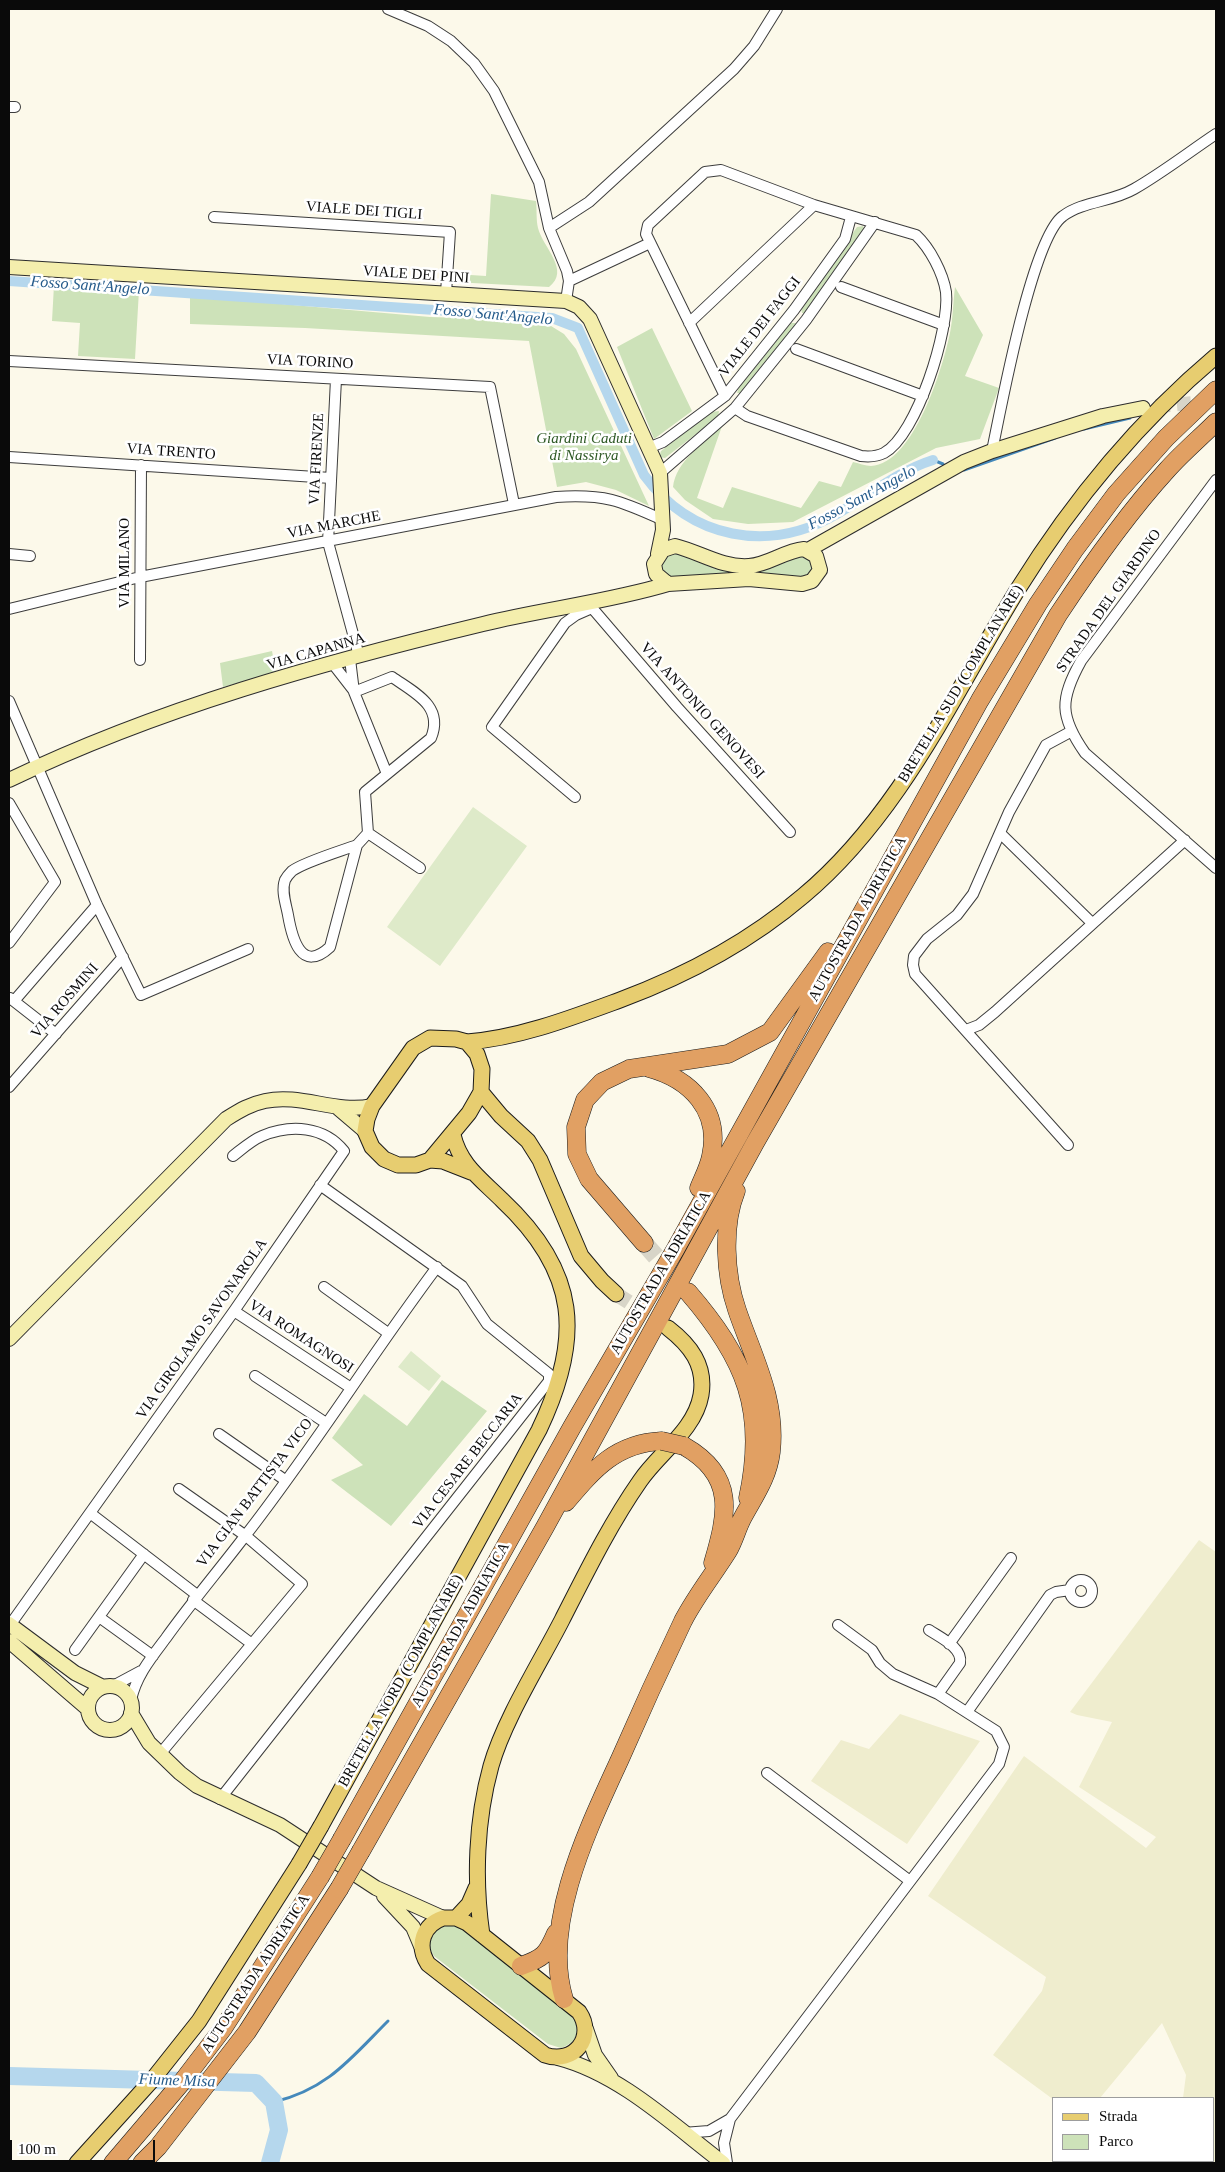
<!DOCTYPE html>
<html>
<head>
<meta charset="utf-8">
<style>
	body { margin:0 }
	#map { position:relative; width:1225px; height:2172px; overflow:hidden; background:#fcf9ea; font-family:"Times New Roman",serif }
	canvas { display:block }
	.frame { position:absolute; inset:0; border:10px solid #0a0a0a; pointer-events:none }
	.legend { position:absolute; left:1052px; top:2097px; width:162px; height:65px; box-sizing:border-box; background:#fff; border:1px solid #9d9d9d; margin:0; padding:6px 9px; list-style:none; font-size:15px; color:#0a0a0a }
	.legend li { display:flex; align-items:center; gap:10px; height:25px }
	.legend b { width:25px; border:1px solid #9d9d9d }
	.scale { position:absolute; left:10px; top:2140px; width:145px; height:22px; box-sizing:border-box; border:2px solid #0a0a0a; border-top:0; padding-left:6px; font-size:15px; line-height:18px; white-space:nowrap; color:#0a0a0a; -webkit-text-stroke:4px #fff; paint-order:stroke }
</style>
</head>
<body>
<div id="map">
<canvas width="1225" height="2172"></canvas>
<div class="frame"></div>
<ul class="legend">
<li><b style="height:6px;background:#e7cd70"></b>Strada</li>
<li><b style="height:14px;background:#cde2b9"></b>Parco</li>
</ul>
<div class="scale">100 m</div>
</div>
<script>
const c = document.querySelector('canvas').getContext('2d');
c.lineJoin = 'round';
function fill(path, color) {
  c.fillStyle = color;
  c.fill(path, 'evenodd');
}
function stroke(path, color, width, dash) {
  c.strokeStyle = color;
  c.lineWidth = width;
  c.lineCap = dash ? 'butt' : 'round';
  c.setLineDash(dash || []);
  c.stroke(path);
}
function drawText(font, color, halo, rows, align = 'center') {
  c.font = font + ' "Times New Roman",serif';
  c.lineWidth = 5;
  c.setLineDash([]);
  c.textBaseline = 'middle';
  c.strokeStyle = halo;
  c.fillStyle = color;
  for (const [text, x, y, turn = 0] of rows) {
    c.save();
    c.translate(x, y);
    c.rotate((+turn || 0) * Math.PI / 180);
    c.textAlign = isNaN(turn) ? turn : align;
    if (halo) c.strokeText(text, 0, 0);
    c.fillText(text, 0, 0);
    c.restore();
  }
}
const farmland = new Path2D(`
	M1199 1540 1216 1552V2163H1176V2161H1214V2098H1183L1186 2075 1162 2023 1100 2098H1054V2100L993 2055 1042 1991 1046 1977 928 1896 1024 1756 1146 1848 1156 1837 1079 1787 1112 1722 1077 1715 1070 1712Z
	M900 1714 980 1741 907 1844 811 1781 841 1740 869 1749Z`);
const green = new Path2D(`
	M491 194 536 201C537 209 536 220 538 228 543 248 571 270 549 287L453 282 455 274 486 276Z
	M863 226 865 231 806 313H802L801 308 857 227Z
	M54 285 139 290 135 359 78 356 80 323 52 321Z
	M955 287 983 335 965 376 999 388 980 439 936 448 793 522 748 524 713 519 685 500 673 487C676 461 703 444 722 426L697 498 723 508 732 487 801 508 819 481 841 487 853 462C858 463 866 466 871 466 914 464 943 367 950 333 953 318 953 303 955 287Z
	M190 296 430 317 532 320 551 326 564 334 576 349 649 506 616 490 586 482 557 487 529 341 305 328 190 324Z
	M791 323H796V328L742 393H737L739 387Z
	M652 328 692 411 654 439 617 347Z
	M719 411 718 417 665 458 659 457 661 451 712 412Z
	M673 551 709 564 805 553 816 563 811 577 675 581 659 568 660 560Z
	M272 651 276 673 223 687 220 663Z
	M442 1380 487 1411 391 1526 331 1480 363 1465 332 1438 364 1394 407 1426Z
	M453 1920 575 2014C578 2031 580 2041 561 2048L548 2044 434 1956 428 1945 434 1926Z`);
const pitch = new Path2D(`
	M473 807 527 846 440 966 387 927Z
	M411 1351 441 1376 429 1391 398 1367Z`);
const stream = new Path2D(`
	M1084 429 1130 418
	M933 460 943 464
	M964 470 1055 438
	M274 2102C328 2089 351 2058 388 2021`);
const canal = new Path2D(`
	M9 281 552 318 578 328 644 475C691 539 768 554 837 514 868 496 898 471 933 460`);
const river = new Path2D(`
	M9 2076 256 2083 274 2102 279 2130 270 2163`);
const secondaryTunnel = new Path2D(`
	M1156 406 1207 402`);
const primaryTunnel = new Path2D(`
	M616 1294 668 1327`);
const highwayTunnel = new Path2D(`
	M644 1243 674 1277`);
const street = new Path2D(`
	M388 9 428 26 451 41 474 63 494 91 539 182 549 228 567 271 569 281 566 301
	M9 107H15
	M214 217 450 232 446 293
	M549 228 589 202 734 69 754 46 777 9
	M569 281 650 243
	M841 287 944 325
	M689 323 814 205
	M796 349 923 396
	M9 361 490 387 514 504
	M336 379 328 542 359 656
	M725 396 646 234 648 225 705 172 721 170 814 205 916 235C930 248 943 273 946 292 950 329 917 435 884 453 876 457 869 457 861 456L747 416 735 408
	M648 448 663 442 725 396 794 310 845 239 851 217
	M992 451C1001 408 1032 238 1063 216 1083 201 1112 202 1134 189 1162 173 1189 152 1216 134
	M9 457 331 478
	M660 473 735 408 806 320 875 222
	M1216 480 1081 661C1060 699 1059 716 1085 753L1216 868
	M9 554 30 556
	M587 602 677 707 790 832
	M9 609 140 577 556 497C605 494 619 500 663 520
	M350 659 354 692 387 774
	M140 660 141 465
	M333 664 354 691
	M354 692 392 677C415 693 444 706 431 738L365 792 368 833 420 868
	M9 701 97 905 141 995 248 949
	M575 797 492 727 565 623 576 615 592 608
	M9 803 55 882 9 943
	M1000 833 1092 923
	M357 845C341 851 304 862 292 871 290 873 286 878 285 880 281 891 286 904 288 915 292 938 301 974 330 947L357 845 368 833
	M10 998 56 1034
	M14 1001 97 905
	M966 1030 979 1025 995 1012 1185 840
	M9 1087 123 957
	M1068 1145 915 974 913 965 914 956 927 939 957 915 973 894 1009 812 1046 745 1072 731
	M324 1287 388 1333
	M234 1311 351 1388
	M255 1376 326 1423
	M219 1434 285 1480
	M90 1513 197 1595
	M1070 1591a11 11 0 1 1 22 0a11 11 0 1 1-22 0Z
	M193 1600 252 1644
	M99 1617 153 1656
	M10 1625 234 1311 344 1151C324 1126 291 1124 262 1136 252 1140 242 1149 233 1156
	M929 1630C941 1638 963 1648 960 1663L938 1694
	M949 1644 1011 1558
	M75 1650 144 1554
	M113 1686 141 1671
	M131 1700C136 1676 151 1658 166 1638 191 1603 219 1570 245 1536 313 1449 371 1355 437 1267
	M967 1712 1050 1595 1056 1592 1070 1590
	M160 1754 302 1584 246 1536 179 1489
	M767 1773 910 1881
	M220 1799 549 1381V1374L487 1324 462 1286 320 1185
	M683 2133 709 2131 730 2119 999 1764 1004 1747 996 1731 938 1694 893 1674 880 1663 872 1650 838 1625
	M727 2163 724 2143 730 2119`);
const secondary = new Path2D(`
	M9 267 566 301 579 307 590 319 660 473 663 530 658 554
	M675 546C700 552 722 568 749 566 768 565 784 551 804 549L816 556 820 570 812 581 802 584 749 579 668 584 656 574 654 564 663 550Z
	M808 550 964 462 992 451 1103 416 1143 408
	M9 780C159 708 321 663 483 624 544 609 608 602 668 584
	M338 1108 365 1131
	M9 1339 226 1119C239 1111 250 1104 265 1101 301 1093 336 1114 372 1106
	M9 1624 75 1673 103 1687
	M9 1641 88 1709
	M88 1708a22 22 0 1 1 44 0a22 22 0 1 1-44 0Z
	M131 1713 149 1743 180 1773 197 1786 280 1825 376 1888 443 1918
	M384 1896 413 1927 421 1946
	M586 2029 595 2055 611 2078
	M558 2058C620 2074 673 2125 723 2163`);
const primary = new Path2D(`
	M430 1038 456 1039 467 1042 477 1054 482 1069 481 1092 469 1113 430 1160 416 1165H398L384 1159 372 1147 365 1131 367 1119 372 1106 413 1048Z
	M467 1042C519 1038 571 1018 620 1000 687 975 748 943 803 896 900 815 953 695 1018 589 1072 502 1138 422 1216 356
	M481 1092 501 1116 528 1141 540 1160 581 1256 602 1281 616 1294
	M430 1160 443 1161 471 1172
	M321 1826 539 1430C583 1338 579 1272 502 1200 481 1179 460 1165 453 1135
	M443 1918H456L467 1923 579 2012C596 2037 574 2065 545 2055L428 1964C416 1945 423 1925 443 1918Z
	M456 1918 469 1904 476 1888
	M482 1935C474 1881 476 1820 491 1766 504 1720 540 1663 562 1620 586 1573 610 1524 640 1481 659 1453 695 1430 701 1395 706 1365 690 1345 668 1328
	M77 2163 153 2079 199 2021 299 1864`);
const highway = new Path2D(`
	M649 1068C690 1079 721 1110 711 1156 709 1167 703 1178 699 1188
	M644 1243 589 1179 577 1154 576 1127 585 1100 602 1082 629 1069 728 1054 770 1032 828 952
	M688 1292C745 1358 767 1410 748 1498
	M684 1446C737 1476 727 1515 713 1563
	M566 1502C594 1469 616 1443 662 1441
	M342 1839 572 1427 675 1250 980 700 1038 604 1075 549 1116 494 1166 438 1216 390
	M361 1851 545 1527 755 1143 1058 615C1091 565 1126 515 1167 470 1182 453 1200 438 1216 422
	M521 1966C544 1958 547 1954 556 1933
	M564 1999C541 1923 589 1827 620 1759 640 1713 661 1667 683 1621 696 1596 713 1575 728 1551 734 1541 737 1528 743 1517 755 1495 768 1477 771 1452 777 1400 753 1357 737 1310 725 1275 722 1226 736 1191
	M113 2163 182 2082 224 2027 320 1877
	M142 2163 158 2147 247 2032 339 1889`);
const primaryBridge = new Path2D(`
	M299 1864 321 1826`);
const highwayBridge = new Path2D(`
	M662 1441 684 1446
	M320 1877 342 1839
	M339 1889 361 1851`);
const streetNames = [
	["VIALE DEI TIGLI",364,211,4],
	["VIALE DEI PINI",416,275,4],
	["VIALE DEI FAGGI",760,327,-52],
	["VIA TORINO",310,362,3],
	["VIA TRENTO",171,452,4],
	["VIA FIRENZE",317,459,-87],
	["VIA MARCHE",334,525,-11],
	["VIA MILANO",125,563,-90],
	["STRADA DEL GIARDINO",1109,601,-55],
	["VIA CAPANNA",316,652,-16],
	["BRETELLA SUD (COMPLANARE)",961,684,-59],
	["VIA ANTONIO GENOVESI",702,711,48],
	["AUTOSTRADA ADRIATICA",858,919,-61],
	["VIA ROSMINI",65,1001,-49],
	["AUTOSTRADA ADRIATICA",661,1273,-60],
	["VIA GIROLAMO SAVONAROLA",202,1329,-55],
	["VIA ROMAGNOSI",301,1337,33],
	["VIA CESARE BECCARIA",468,1461,-52],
	["VIA GIAN BATTISTA VICO",255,1493,-53],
	["AUTOSTRADA ADRIATICA",461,1625,-61],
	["BRETELLA NORD (COMPLANARE)",401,1681,-61],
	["AUTOSTRADA ADRIATICA",256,1974,-57]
];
const parkNames = [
	["Giardini Caduti",584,439],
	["di Nassirya",584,456]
];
const waterNames = [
	["Fosso Sant'Angelo",90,286,4],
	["Fosso Sant'Angelo",493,315,5],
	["Fosso Sant'Angelo",862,498,-28],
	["Fiume Misa",177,2081,2]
];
fill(farmland, '#efedce');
fill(green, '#cde2b9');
fill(pitch, '#deeac9');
stroke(stream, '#4589bb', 3);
stroke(canal, '#b5d7ed', 10);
stroke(river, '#b5d7ed', 18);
stroke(secondaryTunnel, '#d8d5c8', 14, [14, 7]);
stroke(primaryTunnel, '#d8d5c8', 15, [15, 8]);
stroke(highwayTunnel, '#d8d5c8', 18, [18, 9]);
stroke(street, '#3d3d3d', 12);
stroke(secondary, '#2c2c2c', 16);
stroke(primary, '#1b1b1b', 17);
stroke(highway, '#1b1b1b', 19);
stroke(street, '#fff', 10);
stroke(secondary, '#f4eead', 14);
stroke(primary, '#e7cd70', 15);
stroke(highway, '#e1a063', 18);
stroke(primaryBridge, '#1b1b1b', 17, []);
stroke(highwayBridge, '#1b1b1b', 19, []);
stroke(primaryBridge, '#e7cd70', 15);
stroke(highwayBridge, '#e1a063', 18);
drawText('15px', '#0a0a0a', '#fff', streetNames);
drawText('italic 15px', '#2d5824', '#fff', parkNames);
drawText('italic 16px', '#255b8b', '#fff', waterNames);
</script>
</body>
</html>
